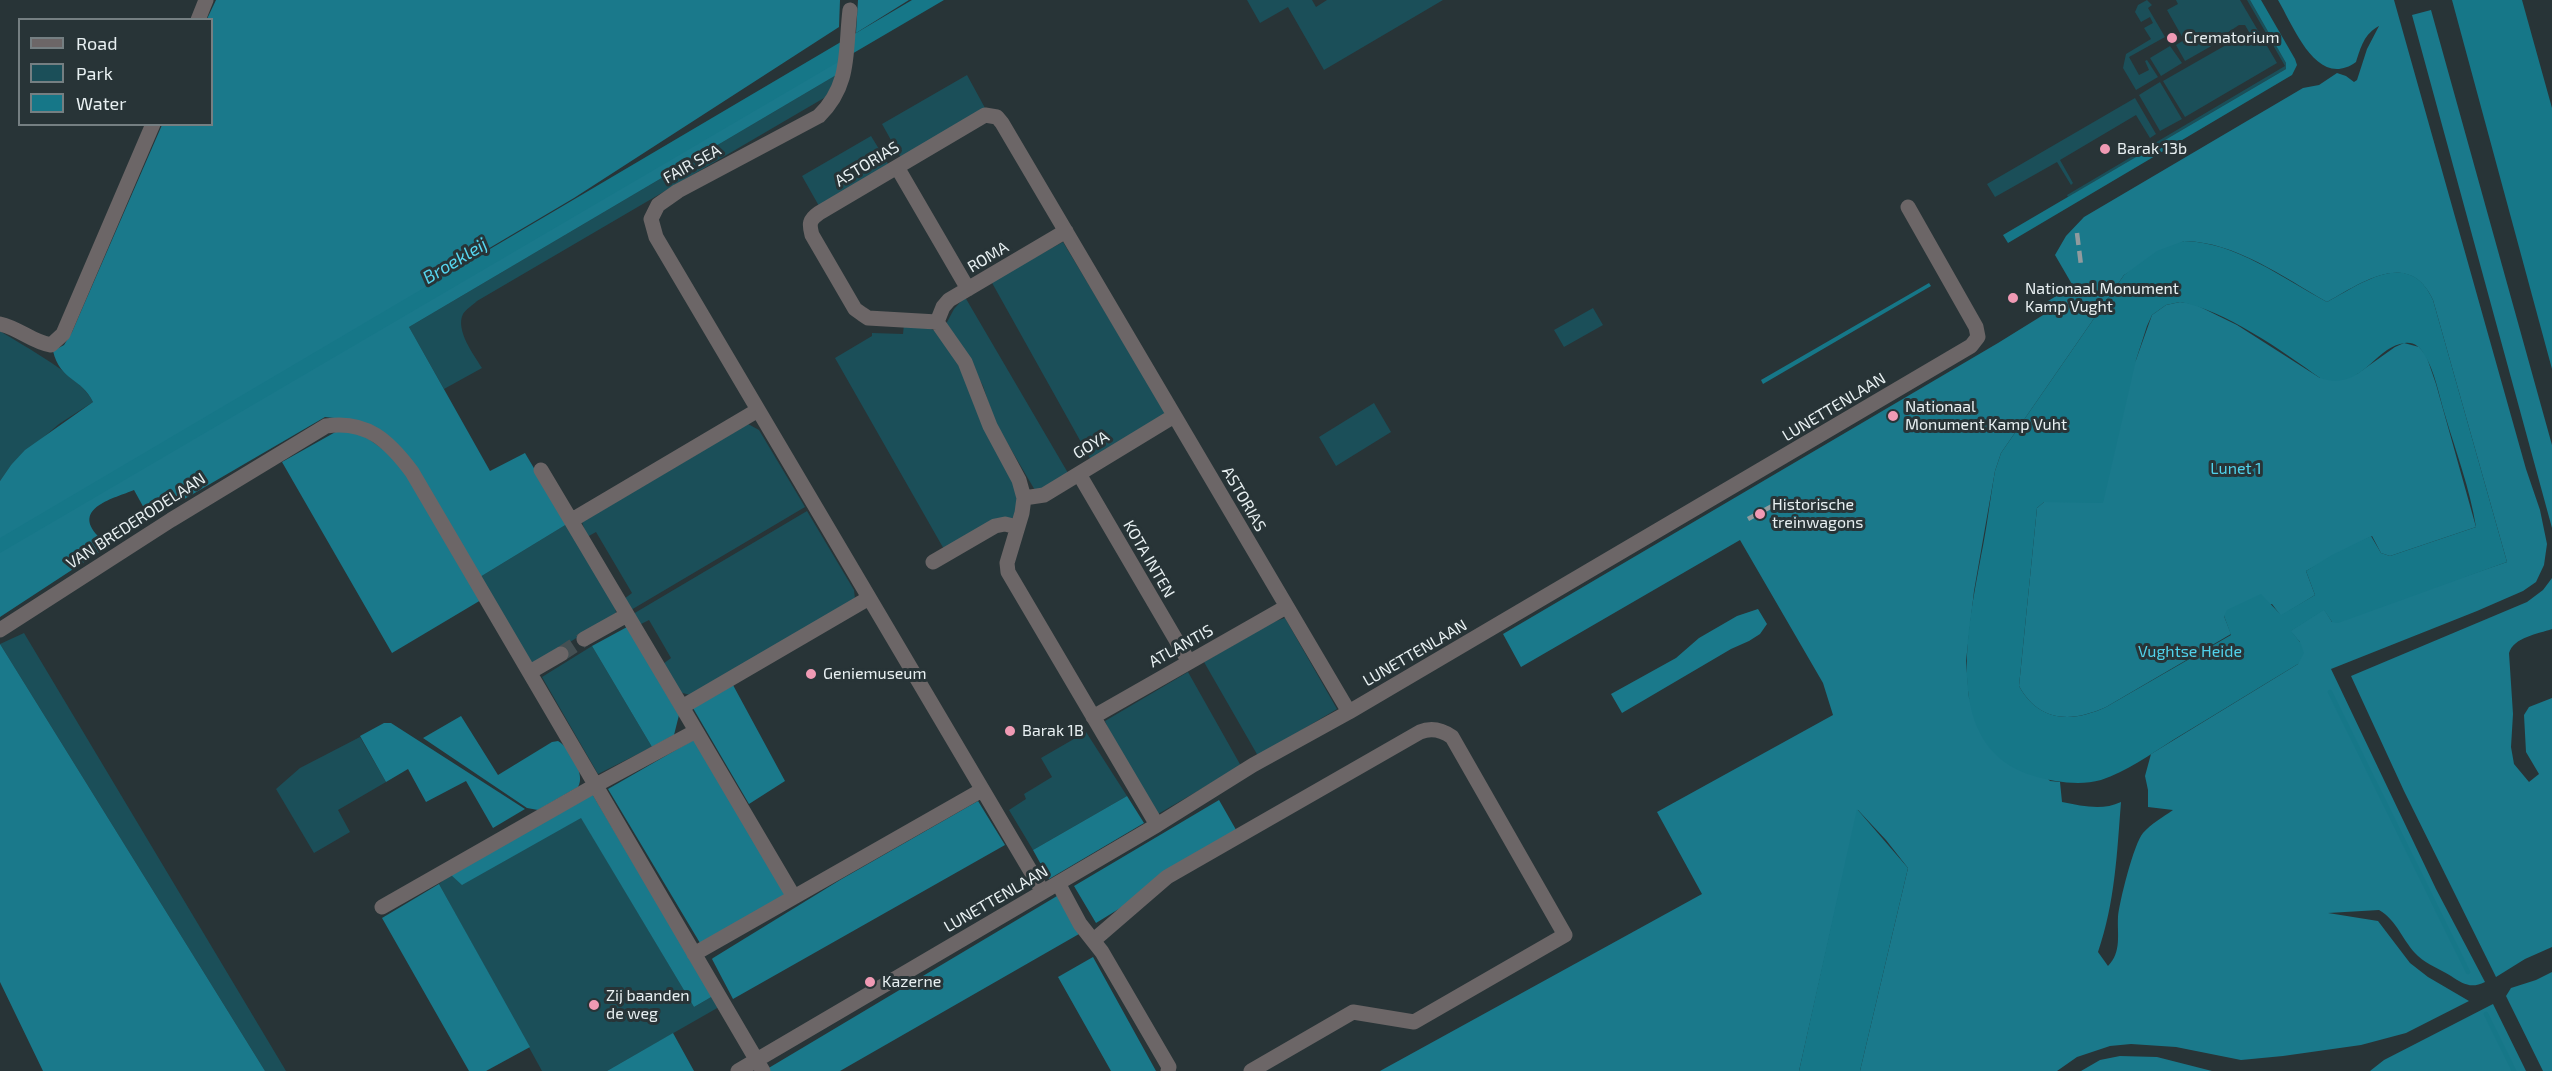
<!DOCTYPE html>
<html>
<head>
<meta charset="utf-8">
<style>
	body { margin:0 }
	#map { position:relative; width:2552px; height:1071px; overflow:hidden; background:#283437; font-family:"Exo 2",sans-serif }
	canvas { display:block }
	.legend { position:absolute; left:18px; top:18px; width:195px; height:108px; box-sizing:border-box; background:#283437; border:2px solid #757f82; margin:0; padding:8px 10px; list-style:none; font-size:18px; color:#e8f0f2 }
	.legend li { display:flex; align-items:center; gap:12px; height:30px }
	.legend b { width:30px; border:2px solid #757f82 }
</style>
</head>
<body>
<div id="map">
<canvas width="2552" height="1071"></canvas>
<ul class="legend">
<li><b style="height:8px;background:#6c6667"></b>Road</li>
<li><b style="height:16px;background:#1b4f59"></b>Park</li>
<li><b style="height:16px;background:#167788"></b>Water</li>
</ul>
</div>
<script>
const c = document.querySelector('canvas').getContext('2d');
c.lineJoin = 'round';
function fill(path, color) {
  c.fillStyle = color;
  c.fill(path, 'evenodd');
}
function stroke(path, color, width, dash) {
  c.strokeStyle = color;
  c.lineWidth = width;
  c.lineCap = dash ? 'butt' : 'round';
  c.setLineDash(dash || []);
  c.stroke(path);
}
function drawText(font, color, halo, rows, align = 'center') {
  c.font = font + ' "Exo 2",sans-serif';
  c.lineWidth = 6;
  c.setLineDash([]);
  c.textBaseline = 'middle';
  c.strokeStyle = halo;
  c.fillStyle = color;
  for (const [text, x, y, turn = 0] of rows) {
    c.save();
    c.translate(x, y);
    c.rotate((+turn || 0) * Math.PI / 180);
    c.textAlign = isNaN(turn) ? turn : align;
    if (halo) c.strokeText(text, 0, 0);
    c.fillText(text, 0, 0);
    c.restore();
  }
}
const green = new Path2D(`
	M1247 0H1312L1316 7 1327 0H1443L1324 70 1288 7 1260 23Z
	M2147 0 2152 5 2148 8 2165 37 2129 57 2139 75 2149 70 2145 61 2147 60 2158 77 2136 90 2123 68 2126 54 2151 39 2144 28 2153 23 2150 17 2141 22 2135 12 2138 5Z
	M2176 0H2240L2277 63 2185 117 2163 81 2233 41 2236 45 2246 38 2249 32 2245 25H2239L2227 33 2229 36 2185 61 2176 45 2184 40 2167 10 2178 4Z
	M2247 0H2250L2286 63V69L2068 197 2067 195 2285 66Z
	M2170 46 2182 63 2161 76 2150 58Z
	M838 74 834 87 824 98 477 301C473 305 466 309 463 314 455 330 474 355 482 368L444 389 409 327Z
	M967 75 985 108 901 158 882 124Z
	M2160 82 2182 119 2160 131 2139 95Z
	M2135 98 2156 134 2150 138 2136 115 2060 160 2073 183 2071 185 2057 162 1995 197 1987 184Z
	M871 136 890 167 819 206 802 176Z
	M1063 242 1164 410V416L1091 460 991 281Z
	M965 297 1068 473 1036 492 995 422 983 386 971 363 946 324 954 309Z
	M1593 308 1603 325 1564 347 1554 330Z
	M904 324C926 327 934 326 949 343L1013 477 1019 499 1014 517 945 551 835 358 872 336V333L903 334Z
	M0 331C25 347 81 376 93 402L59 424 11 465 0 481Z
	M1374 403 1391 432 1336 466 1319 437Z
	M748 424 759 430 805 507 631 610 624 599 632 593 596 532 587 537 582 522Z
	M807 511 854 590 855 599 694 696 679 692 663 664 671 658 649 620 639 625 633 614Z
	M567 524 615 606 616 613 532 666 480 577Z
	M1285 618 1337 709 1258 756 1204 662 1273 622Z
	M24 633 286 1071H265L0 644Z
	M592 646 652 747 598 774 542 677Z
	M1188 672 1241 766 1158 814 1111 735 1105 721Z
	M1086 732 1127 796 1033 850 1009 810 1026 799 1024 794 1052 777 1041 758Z
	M360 737 386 782 338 810 350 832 314 853 276 789 300 768Z
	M581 817 694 1007 713 996 719 1007 607 1071H542L439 884 450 874Z`);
const forest = new Path2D(`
	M216 0H840L839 27 574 198 454 269 306 366 841 53 838 74 409 327 490 471 525 453 567 524 480 577 424 483 352 420 325 417 150 519 134 490C115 498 71 508 98 536L105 537 130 523 139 526 0 617V481L11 465 25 450 93 402C82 378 60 381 53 351L64 345 72 332 162 125 212 124V20L207 19Z
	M858 0H909L856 33Z
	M2278 0H2394L2526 469 2540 510 2547 544 2544 565 2536 582 2523 591 2477 611 2331 669 2436 889 2485 982C2471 989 2463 984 2451 976 2440 969 2428 965 2418 956 2403 942 2397 920 2379 910L2328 913 2378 921 2410 963 2428 977 2469 1001 2406 1033 2361 1045 2283 1056 2241 1060 2176 1047 2131 1044 2110 1046 2077 1057 2057 1071H1860L1908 868 1886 840 1858 810 1799 1071H1380L1702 894 1657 812 1833 715 1823 683 1740 540 1521 667 1503 634 1998 343 2048 312 2043 304 2073 286 2055 255 2066 236 2084 217 2303 88 2319 85 2337 73 2346 76 2354 82 2357 80 2367 49 2379 26C2364 34 2361 47 2356 62 2317 90 2294 27 2278 0ZM2184 241C2236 242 2283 277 2327 302 2361 283 2409 248 2433 300L2507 562 2332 622 2324 609 2290 631 2300 642 2298 664 2151 754 2145 776 2148 790V807L2173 810C2163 817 2151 824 2143 833 2134 843 2119 903 2118 917 2117 934 2122 952 2108 966L2098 952C2115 903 2117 853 2121 802 2102 811 2083 806 2062 802L2060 782 2050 781 1969 698 1966 661 1974 591 1995 471 2001 453 2124 275Z
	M2431 10 2552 445V528L2412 15Z
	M2180 302 2194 304 2237 325 2320 378 2357 374 2395 347 2404 343 2419 347 2426 355 2436 384 2476 527 2390 556 2381 553 2372 536 2306 571 2315 595 2281 616 2272 604 2224 616 2231 634 2106 707C2071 723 2039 722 2019 686L2037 508 2044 502 2136 360 2152 315 2166 305Z
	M339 430 360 433 397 459 481 600 392 653 282 462Z
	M2552 578V629C2538 634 2514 637 2509 653L2513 714 2511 747 2514 764 2529 782 2539 774 2526 752 2524 715 2529 707 2552 698V947L2525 959 2496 977 2404 791 2351 676 2527 602 2543 590Z
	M1758 609 1767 624 1760 634 1749 641 1731 649 1622 713 1611 694 1676 658 1699 638 1737 616Z
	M627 627 679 715 674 735 652 747 592 646Z
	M0 644 265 1071H43L0 982Z
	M733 685 785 781 749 804 693 708Z
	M461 716 498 775 552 742 558 741C570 748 586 775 578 787L538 810 527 808 423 738Z
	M384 723H391L525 809 493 828 466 781 426 802 408 769 386 782 360 736Z
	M695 739 787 895 700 943 608 789Z
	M591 792 713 996 694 1007 581 818 462 885 450 874Z
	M1127 796 1144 823 1049 879 1033 850Z
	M1219 800 1239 835 1096 923 1074 886Z
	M978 801 1005 845 733 999 712 959 713 958 840 880Z
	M439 884 530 1047 486 1071H469L382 918Z
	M1057 896 1079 934 840 1071H768L767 1069Z
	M1093 957 1156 1071H1111L1058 977Z
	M2552 972V1071H2543L2506 996 2511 988 2536 980Z
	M2493 1004 2526 1071H2370L2384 1060Z
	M673 1033 694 1071H607Z
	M2120 1056 2157 1057 2212 1071H2081L2100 1060Z`);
const water = new Path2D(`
	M912 0H944L0 553V538Z
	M2250 0H2261L2295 59 2297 65 2292 75 2008 243 2003 235 2286 69V63Z
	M2452 0H2522L2552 108V369Z
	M2184 241C2236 242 2282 278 2327 302 2361 284 2409 247 2433 300L2507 562 2338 623 2332 622 2324 610 2291 631 2300 642 2304 653 2298 664C2256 689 2215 715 2173 740 2151 754 2126 772 2101 780 2080 786 2055 782 2034 776 1940 749 1968 628 1981 556 1987 528 1990 499 1995 471L2001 453 2124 275 2157 251ZM2180 302C2223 309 2284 352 2320 378 2363 392 2373 347 2405 343 2414 342 2420 347 2424 354 2435 371 2439 396 2445 415 2456 452 2470 489 2476 527L2390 556 2381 553 2371 536 2332 555 2306 571 2315 595 2281 615 2261 594 2227 610 2224 616 2231 635 2106 707C2072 723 2039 722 2019 686L2037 508 2044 502 2103 503 2136 360 2147 326 2152 315 2166 305Z
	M1929 283 1931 286 1763 384 1761 380Z
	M1857 809 1908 868 1860 1071H1799Z`);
const stream = new Path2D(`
	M2330 692 2468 972
	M2486 1014 2514 1071`);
const minorTunnel = new Path2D(`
	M561 654 584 639`);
const minor = new Path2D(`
	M850 10C845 51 851 85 819 116L678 191 658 205 651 219 656 237 1043 892
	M198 20 206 0
	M897 167 968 289
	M937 322 943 307 949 300 1066 231
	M0 324C19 328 32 342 51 345L63 334 153 124
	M541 470 682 707
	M1079 474 1189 662
	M1024 498 1044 495 1174 416
	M572 520 758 410
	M933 562 995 526 1005 524 1017 527
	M0 630 171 520 326 426C367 420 389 441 412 472L763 1071
	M584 639 627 615
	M530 672 561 654
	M1093 717 1286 607
	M1157 825 1008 572 1007 563 1022 513 1024 498 1019 480 990 426 965 362 937 322 868 318 862 314 855 309 812 235C809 224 809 220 819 213L985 115 997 117 1002 123 1349 712
	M1058 883 1080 924 1102 952 1169 1067 1168 1071
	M794 897 682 707 869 598
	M382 907 596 785 696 731
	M1094 940 1167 877 1420 732C1432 727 1442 730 1452 737L1565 935 1414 1022 1353 1012 1251 1071
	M694 954 982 790
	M738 1071 1157 825 1253 765 1349 712 1971 346 1978 337 1976 327 1908 207`);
const rail = new Path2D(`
	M2077 233 2081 265
	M1748 519 1774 505`);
const markers = [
	[2172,38,6,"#f09ab4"],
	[2105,149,6,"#f09ab4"],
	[2013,298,6,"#f09ab4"],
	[1893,416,6,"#f09ab4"],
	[1760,514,6,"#f09ab4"],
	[811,674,6,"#f09ab4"],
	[1010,731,6,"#f09ab4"],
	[870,982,6,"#f09ab4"],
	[594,1005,6,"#f09ab4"]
];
const poiNames = [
	["Crematorium",2184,38],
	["Barak 13b",2117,149],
	["Nationaal Monument",2025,289],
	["Kamp Vught",2025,307],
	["Nationaal",1905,407],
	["Monument Kamp Vuht",1905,425],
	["Historische",1772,505],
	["treinwagons",1772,523],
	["Geniemuseum",823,674],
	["Barak 1B",1022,731],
	["Kazerne",882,982],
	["Zij baanden",606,996],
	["de weg",606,1014]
];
const streetNames = [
	["FAIR SEA",692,164,-29],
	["ASTORIAS",867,164,-31],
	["ROMA",988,257,-31],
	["LUNETTENLAAN",1834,407,-31],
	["GOYA",1091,445,-31],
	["ASTORIAS",1244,499,60],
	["VAN BREDERODELAAN",136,521,-33],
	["KOTA INTEN",1149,559,60],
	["ATLANTIS",1181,646,-29],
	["LUNETTENLAAN",1415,653,-30],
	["LUNETTENLAAN",996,899,-30]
];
const parkNames = [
	["Lunet 1",2236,469],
	["Vughtse Heide",2190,652]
];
const waterNames = [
	["Broekleij",455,261,-31]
];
fill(green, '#1b4f59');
fill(forest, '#1a798b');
fill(water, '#167788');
stroke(stream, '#167788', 4.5);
stroke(minorTunnel, '#455053', 15, [15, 8]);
stroke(minor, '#6c6667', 15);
stroke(rail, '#919b9e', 4.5, [12, 6]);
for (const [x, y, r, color] of markers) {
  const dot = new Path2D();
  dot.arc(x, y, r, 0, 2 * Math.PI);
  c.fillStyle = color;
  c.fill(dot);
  stroke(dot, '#283437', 2);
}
drawText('16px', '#e8f0f2', '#283437', poiNames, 'left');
drawText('16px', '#e8f0f2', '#283437', streetNames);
drawText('16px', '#51d2eb', '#283437', parkNames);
drawText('italic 18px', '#56d6ef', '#283437', waterNames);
</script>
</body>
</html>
